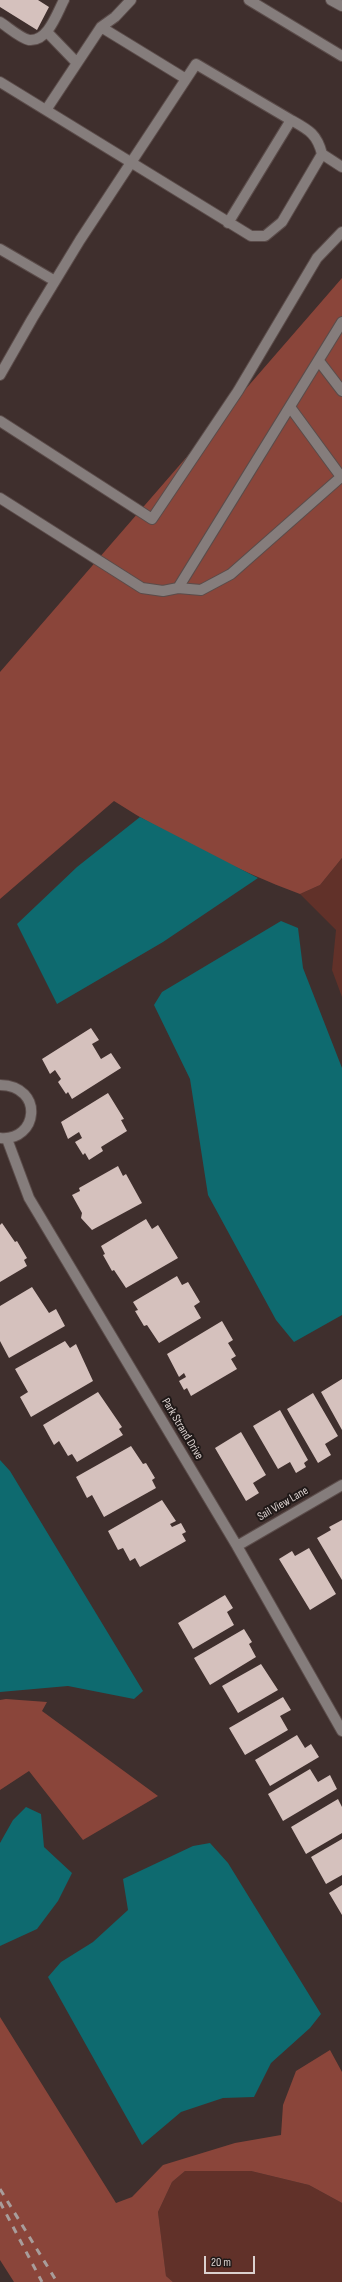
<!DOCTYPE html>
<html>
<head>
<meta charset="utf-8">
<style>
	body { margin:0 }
	#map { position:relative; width:342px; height:2282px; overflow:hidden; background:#3f2f2d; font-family:"Sofia Sans Condensed",sans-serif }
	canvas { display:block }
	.scale { position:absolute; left:204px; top:2256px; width:51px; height:18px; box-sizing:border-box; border:2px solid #dbd1cf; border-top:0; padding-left:5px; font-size:12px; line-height:14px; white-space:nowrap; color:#dbd1cf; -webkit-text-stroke:3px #201918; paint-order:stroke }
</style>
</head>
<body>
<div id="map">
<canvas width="342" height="2282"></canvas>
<div class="scale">20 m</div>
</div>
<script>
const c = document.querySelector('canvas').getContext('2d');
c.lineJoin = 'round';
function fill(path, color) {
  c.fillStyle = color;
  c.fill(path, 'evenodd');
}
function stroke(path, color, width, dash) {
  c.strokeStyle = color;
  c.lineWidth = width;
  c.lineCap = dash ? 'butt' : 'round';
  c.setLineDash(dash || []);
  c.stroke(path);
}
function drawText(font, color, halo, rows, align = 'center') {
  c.font = font + ' "Sofia Sans Condensed",sans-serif';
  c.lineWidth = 4;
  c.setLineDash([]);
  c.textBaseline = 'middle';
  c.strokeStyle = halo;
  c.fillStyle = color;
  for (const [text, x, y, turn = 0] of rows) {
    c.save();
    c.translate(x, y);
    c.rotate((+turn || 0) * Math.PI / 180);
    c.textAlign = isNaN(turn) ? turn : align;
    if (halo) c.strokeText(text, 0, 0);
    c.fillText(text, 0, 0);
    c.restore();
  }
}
const green = new Path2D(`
	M342 858V997L332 970 336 930 300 894 320 885Z
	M185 2171H251L309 2185 342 2203V2282H173L166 2276 158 2212 172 2182Z`);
const forest = new Path2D(`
	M342 278V858L320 885 300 894C236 870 172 838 114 801L0 899V672Z
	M6 1699 47 1702 42 1711 158 1796 83 1840 29 1771 0 1790V1700Z
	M0 2017 116 2203 132 2197 163 2165 235 2143 281 2135 283 2105 296 2071 330 2050 342 2072V2203L309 2185 251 2171H185L172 2182 158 2212 166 2276 173 2282H14L0 2260Z`);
const water = new Path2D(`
	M140 817 258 878 163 942 57 1004 17 924 77 867Z
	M281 921 298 928 303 968 342 1068V1315L294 1342 276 1320 208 1195 190 1079 154 1005 162 992Z
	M0 1460 10 1471 143 1691 134 1699 68 1686 0 1692Z
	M26 1807 41 1814 44 1847 72 1873 58 1901 37 1929 0 1946V1843L13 1820Z
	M210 1843 228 1863 321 2014 310 2028 271 2063 254 2097 223 2098 181 2112 142 2145 48 1977 61 1962 93 1942 128 1910 123 1879 193 1846Z`);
const building = new Path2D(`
	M0 0H38L49 7 37 30 0 7Z
	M91 1028 99 1040 92 1044 101 1059 111 1053 121 1068 72 1099 68 1092 66 1094 58 1082 61 1079 55 1070 50 1074 42 1059Z
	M108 1093 124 1119 121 1120 127 1131 101 1147 103 1151 89 1160 85 1153 83 1155 75 1142 82 1138 79 1132 68 1139 61 1122Z
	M118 1166 123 1176 126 1174 142 1203 92 1230 81 1218 82 1213 72 1195 80 1191 79 1188Z
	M146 1219 152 1229 158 1225 178 1258 126 1288 114 1270 112 1271 103 1255 105 1254 101 1246Z
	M2 1223 15 1242 17 1241 27 1258 24 1260 27 1266 0 1282V1225Z
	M177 1276 182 1285 188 1282 200 1302 194 1306 201 1318 159 1343 147 1325 144 1326 135 1311 138 1310 133 1302Z
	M32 1287 49 1313 56 1309 65 1326 9 1358 0 1341V1306Z
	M222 1321 233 1340 228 1343 236 1356 231 1359 237 1369 191 1396 187 1388 184 1390 179 1381 186 1377 184 1373 179 1377 167 1354Z
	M65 1341 70 1348 76 1344 93 1381 31 1417 20 1397 28 1392 15 1369Z
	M342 1379V1430L321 1392Z
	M98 1392 122 1427 119 1429 123 1435 77 1462 72 1454 68 1456 59 1441 54 1445 43 1425Z
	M313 1393 338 1436 325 1444 331 1455 318 1463 287 1409Z
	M280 1410 308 1460 304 1463 306 1467 296 1473 290 1462 278 1469 253 1426Z
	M241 1432 266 1475 253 1483 259 1493 246 1501 215 1448Z
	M131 1446 143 1464 146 1463 155 1478 152 1480 156 1488 104 1517 92 1495 87 1498 76 1477Z
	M162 1500 176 1521 170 1524 172 1527 181 1523 186 1532 182 1534 186 1541 140 1567 135 1558 130 1561 123 1548 118 1550 108 1531Z
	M342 1520V1580L317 1538 331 1530 329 1527Z
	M309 1548 336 1594 310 1610 279 1559 292 1551 295 1556Z
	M225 1595 233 1608 227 1612 234 1625 193 1649 178 1623Z
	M244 1629 252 1642 249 1644 256 1657 210 1685 194 1658Z
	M261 1664 278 1690 238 1713 222 1686Z
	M283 1697 291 1710 280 1716 288 1730 245 1755 229 1728Z
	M297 1735 305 1748 311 1744 319 1757 270 1786 255 1760Z
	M310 1769 318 1782 330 1775 337 1789 283 1821 268 1794Z
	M338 1799 342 1807V1833L306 1854 291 1827Z
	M342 1839V1875L326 1884 311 1857Z
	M342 1885V1915L329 1893Z`);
const minor = new Path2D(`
	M249 0 342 56
	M331 0 342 6
	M0 22C8 27 20 38 29 40 48 42 57 13 64 0
	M101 27 186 79
	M47 32 76 62
	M0 82 251 236H265L282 222 322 154C317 134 309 130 291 120
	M46 110 101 27 115 17 131 0
	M322 154 342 167
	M0 249 55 281
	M319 361 342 391
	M0 375 32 319 80 240 196 64 291 120 228 223
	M290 407 342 478
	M0 421 152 519 238 391 317 258 342 232
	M0 498 142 588 163 591 178 588 342 322
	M178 588 201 590 231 574 341 477
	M0 1085C45 1086 38 1142 0 1138
	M7 1139 29 1198 237 1546 342 1731
	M237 1546 342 1485`);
const rail = new Path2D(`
	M0 2189 57 2282
	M0 2202 42 2282`);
const streetNames = [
	["Park Strand Drive",182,1429,59],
	["Sail View Lane",283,1504,-30]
];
fill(green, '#613129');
fill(forest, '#8a453a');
fill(water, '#0e6a6f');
fill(building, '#d5c1bd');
stroke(minor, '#5b4c4a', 12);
stroke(minor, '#857d7c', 10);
stroke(rail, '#a89d9b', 3, [7, 7]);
drawText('12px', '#dbd1cf', '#201918', streetNames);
</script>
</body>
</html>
